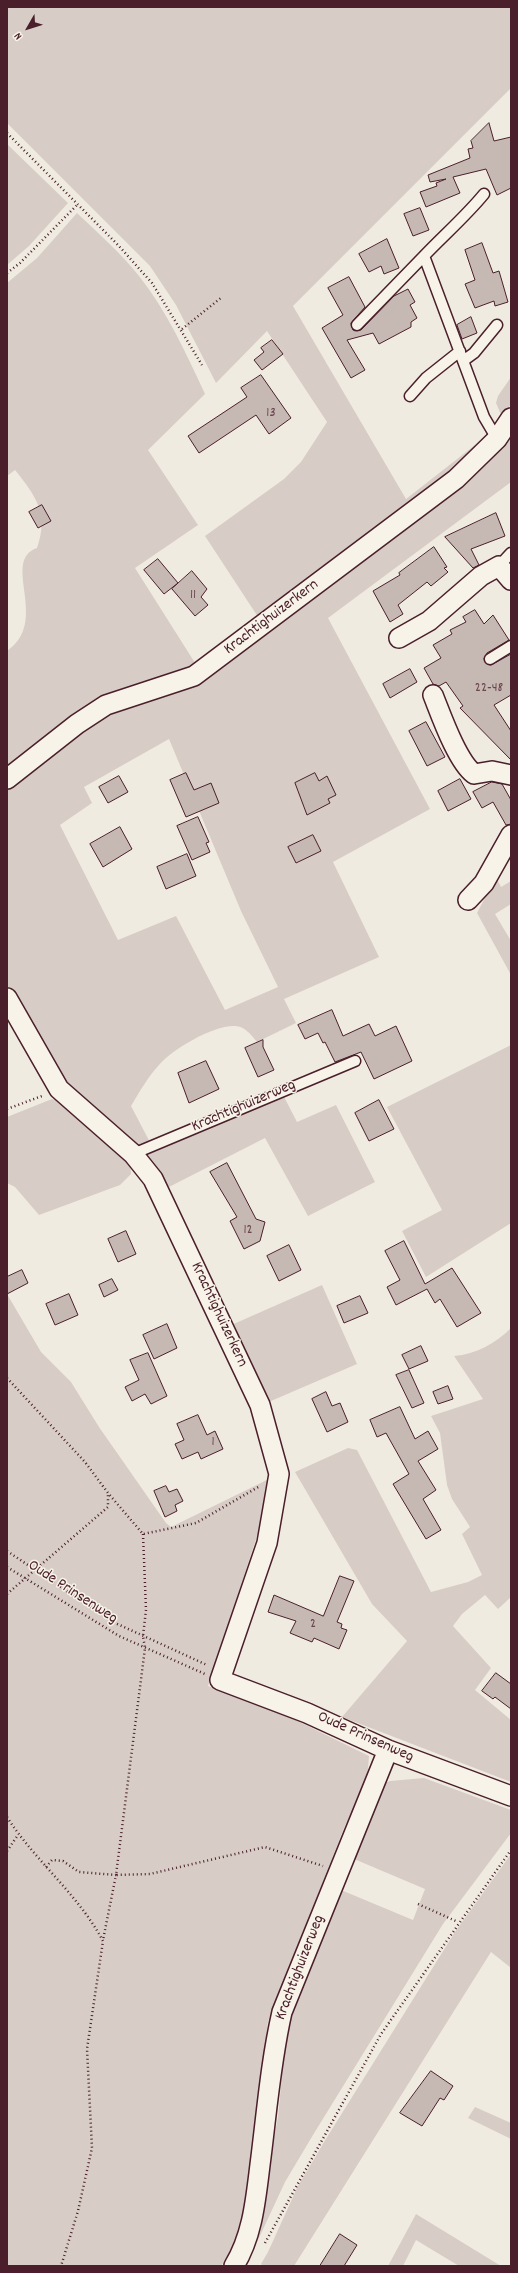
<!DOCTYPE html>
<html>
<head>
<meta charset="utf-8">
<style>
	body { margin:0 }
	#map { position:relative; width:518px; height:2273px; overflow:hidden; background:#f0ebe0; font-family:Dekko,sans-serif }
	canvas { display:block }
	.frame { position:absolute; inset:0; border:8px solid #4a1f2b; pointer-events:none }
	.north { position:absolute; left:8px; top:8px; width:40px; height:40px; -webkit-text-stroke:3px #f7f3e8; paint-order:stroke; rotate:231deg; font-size:11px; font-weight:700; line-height:16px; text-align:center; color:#4a1f2b }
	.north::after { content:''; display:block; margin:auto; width:14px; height:18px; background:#4a1f2b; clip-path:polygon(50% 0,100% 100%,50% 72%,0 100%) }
</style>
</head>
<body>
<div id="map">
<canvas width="518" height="2273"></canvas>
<div class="frame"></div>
<div class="north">N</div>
</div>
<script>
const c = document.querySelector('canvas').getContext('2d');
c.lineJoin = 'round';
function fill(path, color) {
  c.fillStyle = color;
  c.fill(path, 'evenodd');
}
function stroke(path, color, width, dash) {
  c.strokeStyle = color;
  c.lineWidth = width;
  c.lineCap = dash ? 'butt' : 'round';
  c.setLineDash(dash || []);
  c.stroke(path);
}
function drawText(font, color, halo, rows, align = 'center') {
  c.font = font + ' Dekko,sans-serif';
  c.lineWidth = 3;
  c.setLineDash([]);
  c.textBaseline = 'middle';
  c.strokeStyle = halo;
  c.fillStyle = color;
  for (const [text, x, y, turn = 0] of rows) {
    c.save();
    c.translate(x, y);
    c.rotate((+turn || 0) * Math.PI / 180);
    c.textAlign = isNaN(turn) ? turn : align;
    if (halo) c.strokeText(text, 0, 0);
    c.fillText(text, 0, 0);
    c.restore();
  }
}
const green = new Path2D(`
	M7 7H511V88L293 306 406 499 475 445 477 449 468 459 260 620 205 536 284 479 301 462 327 422 267 331 216 383 176 305 150 266 7 123Z
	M7 144 68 203 29 246 7 265Z
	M77 213C98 233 121 253 139 276 167 311 186 353 205 394L148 450 198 525 135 568 197 666 110 695 7 771V651C51 621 0 561 37 548 49 514 36 496 15 470L7 476V283L37 258Z
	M511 377V404L502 417 496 403 498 396Z
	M511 433V482L328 618 430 809 333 862 379 957 284 999 296 1023 257 1042C251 1035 245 1026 235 1026 213 1025 173 1049 159 1065 148 1077 140 1091 131 1106L153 1148 280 1089 297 1122 336 1105 375 1182 308 1216 265 1138 167 1188 80 1102 48 1064 7 985V786L114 706 200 681 216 672 470 478 487 463ZM169 739 241 911 278 987 225 1010 176 916 118 940 60 825 92 803 84 787Z
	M496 877 501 887 511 881V904L495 914 511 941V975L477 913Z
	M511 1045V1223L426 1277 402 1231 442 1210 387 1107Z
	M52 1099 68 1104 130 1160 131 1174 120 1185 39 1215 15 1187 7 1183V1117Z
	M322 1285 357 1364 264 1404 229 1326Z
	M7 1294 41 1352 71 1382 99 1427 166 1523 171 1527 277 1475 208 1686 271 1708 369 1756 367 1781 344 1828 268 2021 246 2206 236 2242 221 2266H7Z
	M511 1328V1597L498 1609 485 1595 462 1614 453 1626 491 1668 475 1690 511 1720V1782L342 1717 407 1641 372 1604 295 1472 348 1448 357 1450 431 1592 468 1582 482 1575 462 1534 470 1527 452 1499 447 1485 440 1433 431 1416 483 1399 454 1356C476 1354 495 1344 511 1328Z
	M424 1778 511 1810V1833L443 1924 313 2135 285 2182 252 2253 278 2117 287 2022 341 1890 413 1920 425 1889 354 1859 384 1783 390 1781Z
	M511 1854V1968L491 1952 294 2266H263L261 2264 268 2252 297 2188 324 2142 455 1932Z
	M475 2107 511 2123V2139L468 2118Z
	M416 2214 501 2266H459L416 2240 403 2266H388Z`);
const building = new Path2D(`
	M489 123 494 141 511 137V188L497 195 486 169 453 177 460 193 426 207 420 192 437 186 436 183 446 179 430 182 428 175 470 158 468 149 473 148 471 141Z
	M420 208 429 230 413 236 404 214Z
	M387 239 399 268 384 274 381 266 369 272 359 254Z
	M482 243 493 273 499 271 508 302 495 306 494 301 475 308 465 284 475 280 465 250Z
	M349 277 365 307 351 323 353 330H361L394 296 408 289 415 302 410 305 417 318 411 322V327L379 344 373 333 347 340 365 370 351 378 322 328 343 315 328 288Z
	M471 317 477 333 462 339 457 325Z
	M272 340 283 354 262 370 254 360 264 352 261 348Z
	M261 375 291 418 269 434 256 415 199 453 188 436 247 397 241 388Z
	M42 505 51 521 38 528 29 512Z
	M496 513 505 536 471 549 479 565 473 568 445 537Z
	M434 547 447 567 444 568 448 572 431 586 427 582 398 605 403 614 390 622 373 591 400 575 399 573Z
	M158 559 178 583 164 594 144 570Z
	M192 571 207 589 201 597 208 605 195 616 172 589Z
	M475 610 484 624 493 615 509 640 487 653 484 659 487 664 491 665 511 654V695L494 705 511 731V760L460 708 463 706 446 682 439 686 433 684 424 668 441 658 433 645 452 634 450 630 466 622 463 617Z
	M410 669 417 682 390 698 383 684Z
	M426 722 445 757 427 766 409 731Z
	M186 773 194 790 211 783 219 803 186 817 170 780Z
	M315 773 319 781 327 776 336 795 328 799 330 803 307 815 295 783Z
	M119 776 128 792 108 803 99 787Z
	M460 779 471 799 448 811 438 791Z
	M492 782 502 784 511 800V824L506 825 493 802 482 808 473 792Z
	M198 817 209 842 206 843 210 852 192 860 177 826Z
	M120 827 132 849 103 867 90 844Z
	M313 835 321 851 296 863 288 847Z
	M187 854 196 876 166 889 157 867Z
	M332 1010 343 1036 369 1024 375 1036 396 1026 412 1061 374 1079 361 1052 335 1062 325 1042 323 1043 318 1033 305 1039 298 1025Z
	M263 1040V1047L274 1070 258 1077 245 1048Z
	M206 1061 219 1089 189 1103 178 1073Z
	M379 1100 394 1129 369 1141 355 1113Z
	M227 1163 256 1219 265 1222 260 1241 244 1249 230 1221 237 1217 210 1172Z
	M126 1231 136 1254 118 1262 108 1239Z
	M404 1241 425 1284 452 1268 481 1313 457 1327 440 1299 435 1303 427 1289 396 1305 387 1287 400 1280 385 1251Z
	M289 1245 301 1270 279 1281 267 1256Z
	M22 1270 28 1283 7 1294V1277Z
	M112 1279 118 1290 104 1297 99 1285Z
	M69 1294 78 1315 55 1325 46 1304Z
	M360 1296 368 1313 344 1323 337 1306Z
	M167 1324 177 1348 154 1359 143 1335Z
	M421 1346 428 1361 409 1369 402 1355Z
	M148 1353 167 1396 151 1404 145 1394 132 1401 125 1387 139 1380 130 1360Z
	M409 1370 424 1403 412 1408 396 1375Z
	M448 1386 453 1399 438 1404 433 1392Z
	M326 1392 332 1406 340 1403 348 1422 327 1432 312 1399Z
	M400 1407 415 1439 428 1431 438 1449 418 1461 436 1490 423 1499 441 1530 426 1539 393 1484 409 1474 386 1433 377 1437 370 1420Z
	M198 1415 207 1435 215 1431 223 1449 201 1459 198 1452 182 1459 175 1444 184 1440 177 1424Z
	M166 1486 169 1492 177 1489 183 1501 175 1505 177 1511 165 1517 154 1491Z
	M340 1576 354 1581 337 1622 342 1624 341 1628 347 1630 339 1649 314 1638 312 1642 290 1633 296 1621 268 1612 274 1595 323 1616Z
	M496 1673 511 1684V1709L495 1697 493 1699 482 1691Z
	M431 2071 453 2086 444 2100 440 2098 422 2126 400 2113Z
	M340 2234 357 2245 344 2266H320Z`);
const path = new Path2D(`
	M7 133 118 245 152 283 202 365
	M7 273 20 263 78 204
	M182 329 222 297
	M7 1109 42 1096
	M7 1378 85 1462 108 1493 143 1534 196 1523 260 1486
	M143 1534 146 1610 143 1636 145 1648 116 1875 150 1874 265 1847 323 1866
	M7 1551 113 1622 207 1665
	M7 1567 119 1636 205 1674
	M7 1594 108 1507V1494
	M7 1817C35 1861 78 1894 103 1941L87 2049 92 2148 78 2211 61 2266
	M7 1851 18 1835
	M46 1867 52 1860 63 1861 79 1872 116 1875 103 1940
	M418 1904 458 1922
	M265 2243 381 2034 511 1850`);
const lane = new Path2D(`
	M484 194C466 216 444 235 424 256L484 417 497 439
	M357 325 424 256
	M463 361 474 353 497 325
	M410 396 426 378 460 351
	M499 566 511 553
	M490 659 511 646
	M133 1154 355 1061`);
const street = new Path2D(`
	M399 638 429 621 481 576 499 566 511 580
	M433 695C441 715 457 761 474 774L492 771 511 775
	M7 779 77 724 106 705 194 676 456 479 497 439 511 418
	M468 900 484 883 511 835
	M7 998 59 1089 133 1154 153 1179 260 1405 279 1474 267 1543 220 1680 307 1713 388 1750 511 1796
	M234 2266C254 2233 256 2195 261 2157 267 2109 271 2060 282 2012L388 1750`);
const numberNames = [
	["13",271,414],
	["11",193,596],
	["22-48",489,689],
	["12",248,1231],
	["1",213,1443],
	["2",313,1625]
];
const streetNames = [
	["Krachtighuizerkern",272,618,-37],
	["Krachtighuizerweg",244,1107,-23],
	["Krachtighuizerkern",218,1315,65],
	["Oude Prinsenweg",72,1593,33],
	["Oude Prinsenweg",365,1738,24],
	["Krachtighuizerweg",301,1968,-69]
];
fill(green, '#d8cdc6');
fill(building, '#c6b8b3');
stroke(building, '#4a1f2b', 1);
stroke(lane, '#4a1f2b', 13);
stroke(street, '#4a1f2b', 22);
stroke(path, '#4a1f2b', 2.5, [1, 3]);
stroke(lane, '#f7f3e8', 10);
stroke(street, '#f7f3e8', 19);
drawText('14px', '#69454d', null, numberNames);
drawText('16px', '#4a1f2b', '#f7f3e8', streetNames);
</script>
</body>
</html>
